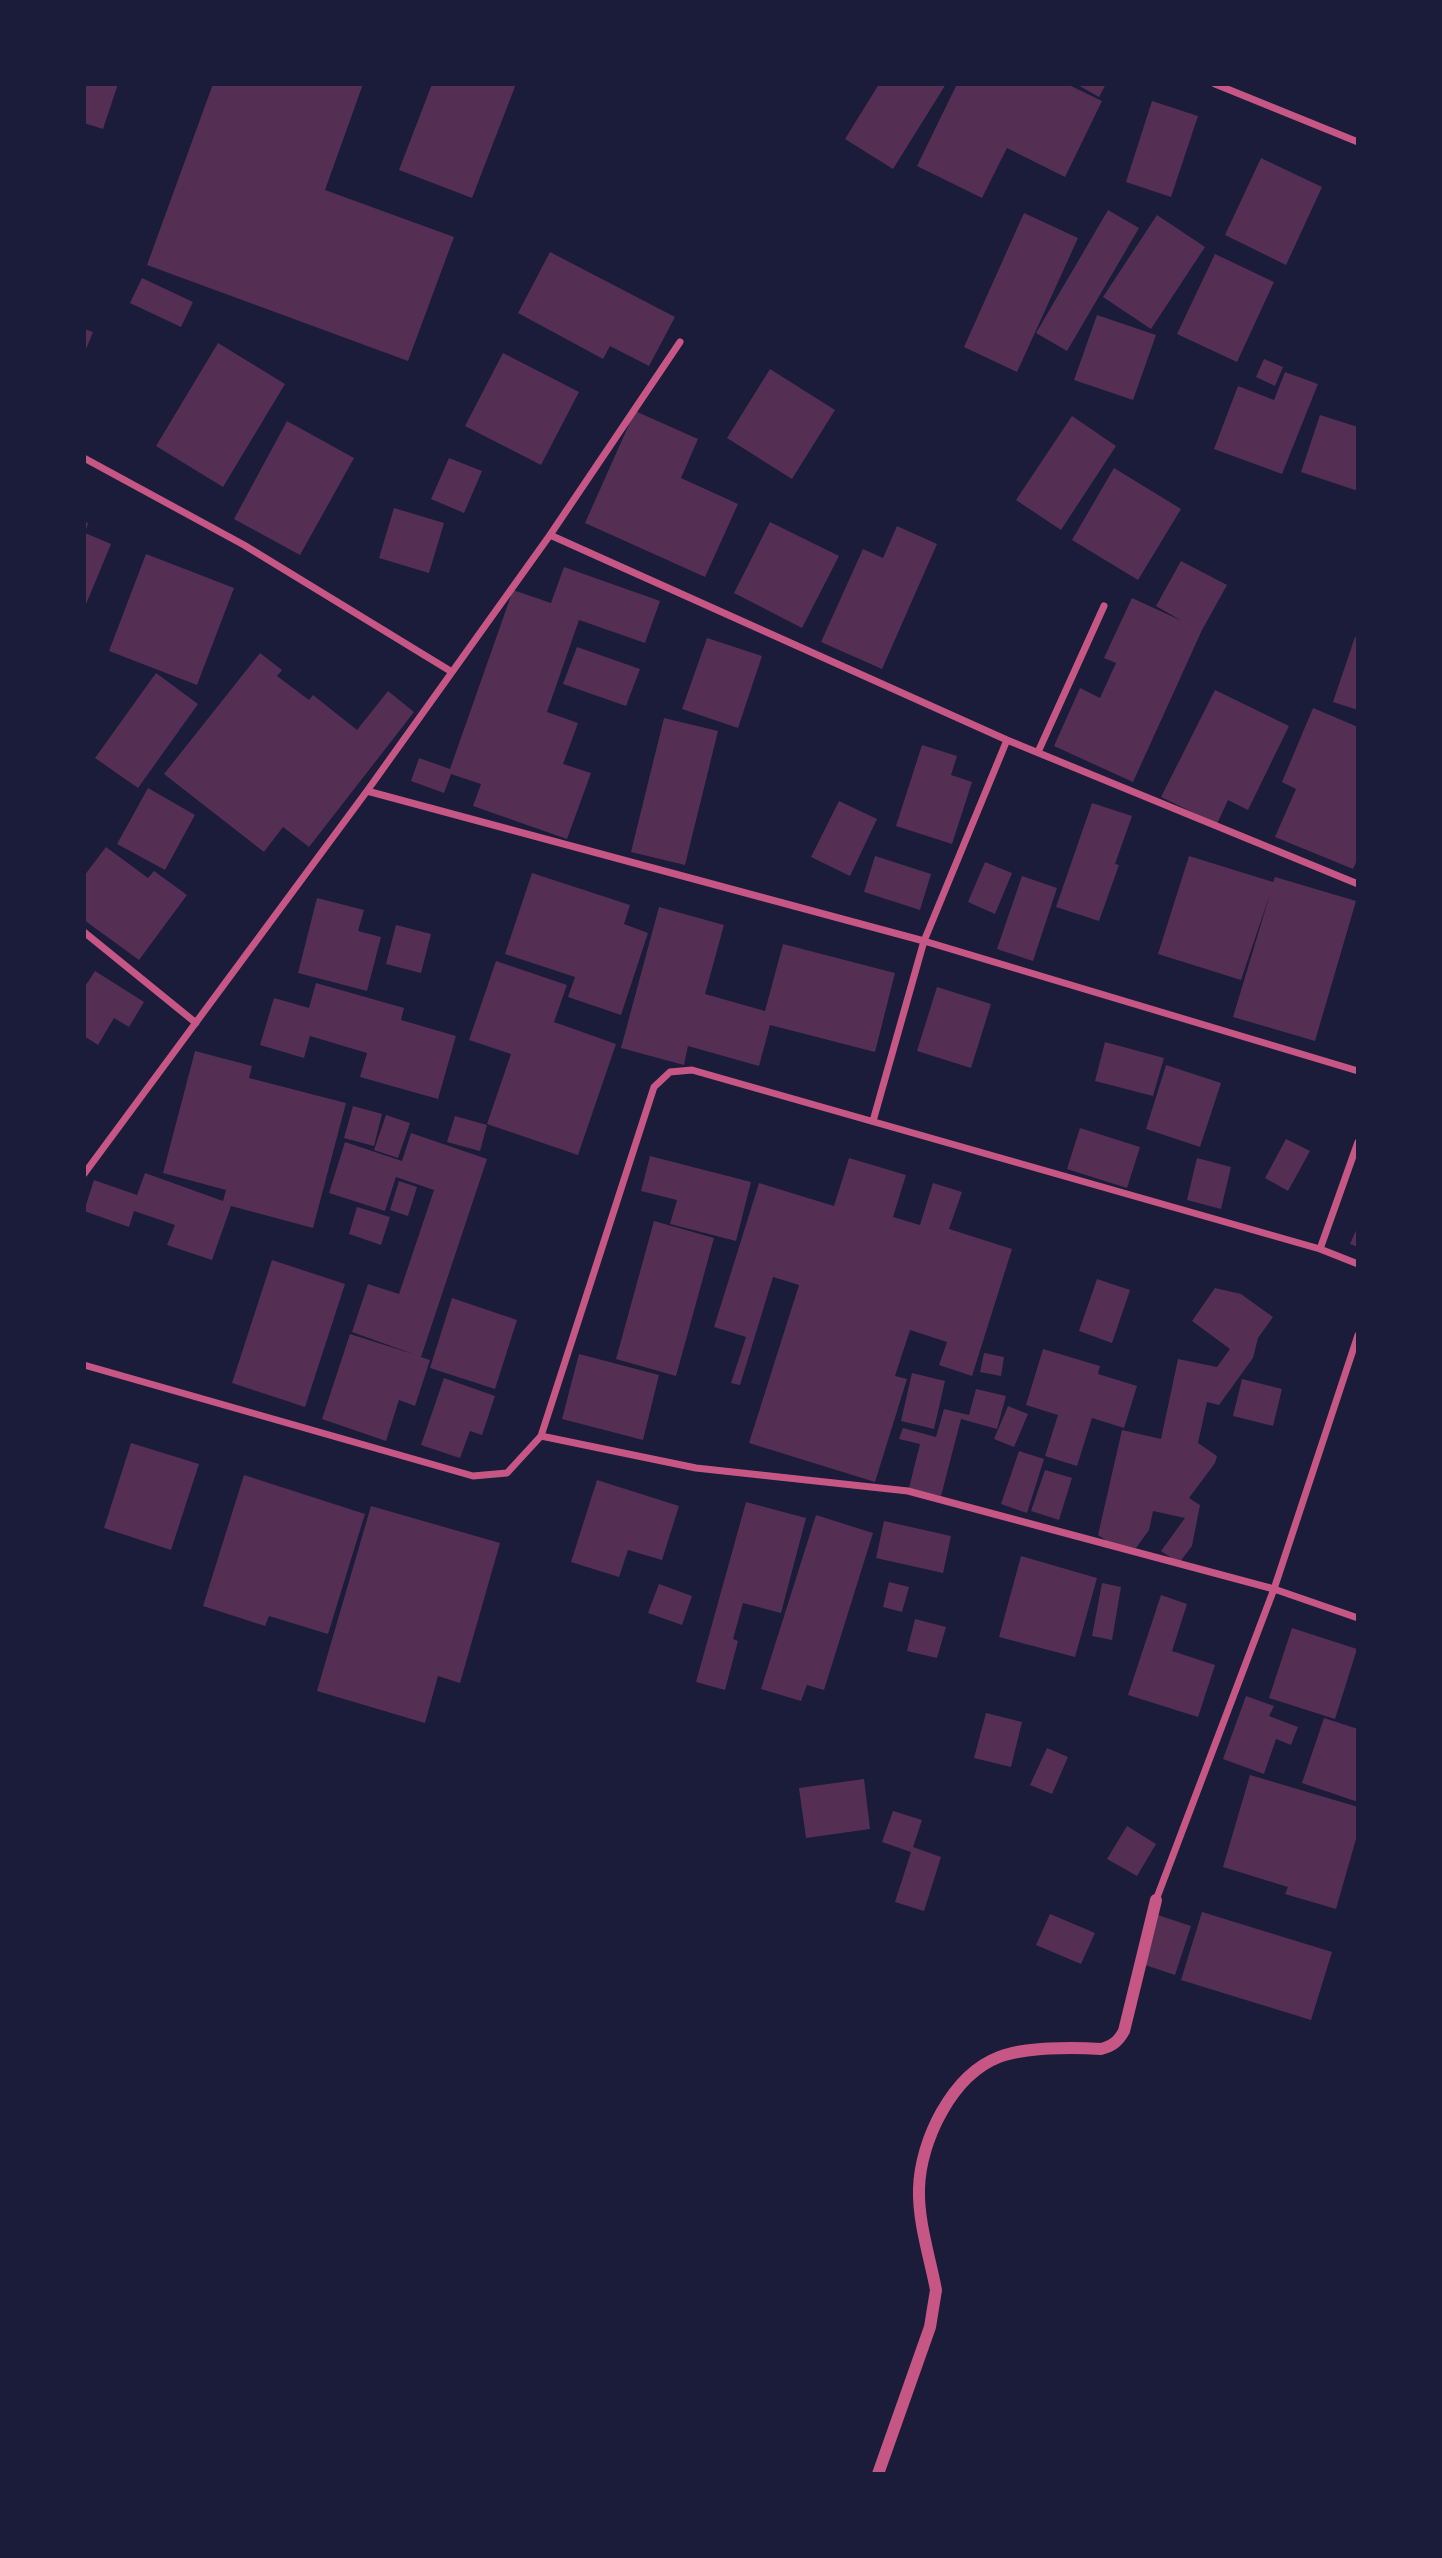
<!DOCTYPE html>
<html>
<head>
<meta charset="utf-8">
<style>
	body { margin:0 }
	#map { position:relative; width:1442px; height:2558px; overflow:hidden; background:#1b1b3a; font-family:Manrope,sans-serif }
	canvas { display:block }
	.frame { position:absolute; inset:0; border:86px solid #1b1b3a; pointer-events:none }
</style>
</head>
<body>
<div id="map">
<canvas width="1442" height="2558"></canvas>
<div class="frame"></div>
</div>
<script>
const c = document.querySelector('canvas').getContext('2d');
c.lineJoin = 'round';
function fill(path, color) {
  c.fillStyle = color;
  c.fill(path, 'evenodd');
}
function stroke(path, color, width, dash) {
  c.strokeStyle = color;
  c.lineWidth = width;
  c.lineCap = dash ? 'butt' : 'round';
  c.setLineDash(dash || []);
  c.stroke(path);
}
const building = new Path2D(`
	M84 84H118L103 129 84 123Z
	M213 84H363L325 190 454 237 408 361 147 265Z
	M432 84H516L472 198 399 170Z
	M879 84H946L893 169 845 139Z
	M957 84H1067L1102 101 1065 177 1007 148 982 198 917 166Z
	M1076 84H1106L1099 97Z
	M1152 101 1198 116 1171 197 1126 182Z
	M1261 158 1322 187 1286 265 1225 235Z
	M1108 210 1139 228 1067 351 1036 333Z
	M1024 213 1078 238 1017 372 964 347Z
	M1157 215 1205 247 1151 329 1103 297Z
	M550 252 675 317 649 366 610 346 603 359 518 313Z
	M1215 254 1274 282 1237 362 1177 334Z
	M142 278 193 302 181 327 130 303Z
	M1097 315 1156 335 1133 400 1074 380Z
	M84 329 93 332 84 354Z
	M218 343 285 384 223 487 156 446Z
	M503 353 579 392 541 465 465 426Z
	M1264 359 1283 367 1275 386 1256 377Z
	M770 369 835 410 792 479 727 438Z
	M1285 372 1318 384 1282 474 1214 449 1238 386 1274 400Z
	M635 411 698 439 681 478 738 504 705 577 585 523Z
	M1320 415 1358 427V491L1301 472Z
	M1072 416 1116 446 1061 530 1016 500Z
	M287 421 354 458 300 555 234 519Z
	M449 458 482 471 464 513 431 499Z
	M1114 468 1181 509 1138 580 1072 540Z
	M394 508 444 523 429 573 379 558Z
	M84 521 88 523 85 533 111 544 84 609Z
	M770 522 839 556 802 628 734 593Z
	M897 526 937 544 882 669 821 642 863 549 883 558Z
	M146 554 234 588 197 685 109 651Z
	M1181 561 1227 585 1202 630 1133 782 1054 746 1080 688 1100 698 1116 663 1104 658 1132 598 1182 621 1156 606Z
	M564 567 660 601 645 643 579 620 547 712 578 723 563 764 591 773 567 839 473 806 481 784 451 774 444 793 411 781 419 758 450 769 513 590 551 603Z
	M1355 637 1358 638V710L1333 702Z
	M707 638 762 656 738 728 682 709Z
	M577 647 640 669 626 706 563 684Z
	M260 653 282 670 277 676 309 700 313 695 357 730 388 691 414 712 309 847 283 827 264 852 164 774Z
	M156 673 198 704 138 788 95 758Z
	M1215 690 1289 726 1248 810 1228 800 1217 824 1161 797Z
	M1313 708 1358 727V858L1353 869 1275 837 1296 789 1282 782Z
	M664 718 718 731 685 865 631 852Z
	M922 745 957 756 951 775 972 782 952 844 896 826Z
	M148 788 195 815 165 870 117 844Z
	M839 801 877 819 850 876 811 857Z
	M1092 803 1132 816 1115 864 1119 865 1099 921 1056 907Z
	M106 847 148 878 154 871 187 895 139 960 84 920V876Z
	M875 856 931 874 920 910 864 892Z
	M1189 856 1273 882 1275 877 1356 901 1315 1041 1233 1017 1270 894 1241 980 1158 954Z
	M985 862 1012 873 995 914 968 902Z
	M532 873 630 905 624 924 648 933 621 1015 568 997 575 977 505 954Z
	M1022 876 1057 888 1033 961 997 949Z
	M317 898 364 910 358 931 381 937 367 991 298 973Z
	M659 907 724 925 705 994 765 1011 783 944 895 973 875 1052 770 1025 759 1066 688 1046 684 1065 621 1048Z
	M396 925 431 934 421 973 386 964Z
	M496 961 567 985 554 1022 616 1044 578 1155 487 1124 511 1054 469 1040Z
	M95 971 144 1002 129 1027 114 1018 98 1045 84 1036V988Z
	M316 983 404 1008 401 1020 456 1036 438 1099 360 1077 367 1053 310 1036 304 1058 260 1045 274 998 309 1008Z
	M937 987 991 1004 971 1068 917 1051Z
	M1105 1042 1164 1058 1153 1096 1095 1081Z
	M195 1051 252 1066 249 1078 346 1103 313 1228 231 1206 212 1260 167 1245 175 1225 134 1211 129 1227 84 1211 94 1180 137 1195 145 1173 223 1201 226 1190 163 1173Z
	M1166 1065 1221 1083 1200 1147 1146 1129Z
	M353 1106 382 1114 374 1146 344 1138Z
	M386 1115 410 1123 398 1158 374 1150Z
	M455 1116 487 1125 480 1151 447 1142Z
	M1080 1128 1140 1147 1127 1188 1067 1169Z
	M411 1133 487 1159 421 1357 430 1360 415 1406 399 1400 386 1441 322 1419 350 1334 416 1355 352 1332 368 1284 399 1294 434 1190 396 1177 385 1211 329 1193 345 1142 402 1161Z
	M1286 1139 1310 1151 1288 1191 1265 1178Z
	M650 1156 751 1182 736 1241 670 1224 677 1200 641 1191Z
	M849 1158 906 1175 893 1217 920 1225 933 1183 962 1192 949 1229 1012 1249 972 1376 939 1365 947 1342 910 1330 895 1376 907 1379 875 1482 749 1443 799 1285 773 1277 740 1385 731 1383 746 1337 714 1327 759 1183 834 1206Z
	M1197 1158 1231 1167 1221 1209 1187 1200Z
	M399 1181 417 1187 408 1216 390 1210Z
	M357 1207 390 1217 381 1245 349 1234Z
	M654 1221 714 1238 676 1376 616 1359Z
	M1358 1226V1247L1350 1244Z
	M272 1260 345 1284 305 1407 232 1383Z
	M1097 1279 1130 1290 1112 1343 1079 1331Z
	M1215 1288 1241 1294 1273 1317 1258 1338 1253 1358 1219 1405 1207 1402 1198 1443 1217 1456 1215 1463 1189 1498 1200 1505 1192 1546 1179 1563 1161 1551 1185 1518 1153 1511 1149 1530 1136 1548 1107 1541 1098 1535 1122 1430 1161 1439 1178 1359 1217 1367 1230 1349 1192 1321Z
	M452 1298 517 1320 495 1389 430 1368Z
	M1043 1349 1100 1366 1098 1374 1137 1386 1124 1428 1092 1418 1077 1466 1045 1456 1058 1415 1026 1405Z
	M984 1353 1004 1357 1001 1376 980 1372Z
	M579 1354 659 1375 643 1440 562 1419Z
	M912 1373 945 1381 934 1429 901 1421Z
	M444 1378 495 1396 482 1435 470 1431 460 1458 421 1445Z
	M1242 1379 1282 1389 1273 1426 1233 1416Z
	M976 1389 1006 1396 997 1429 961 1419 941 1496 909 1488 920 1444 899 1439 903 1428 936 1437 944 1409 969 1415Z
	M1008 1406 1028 1414 1014 1447 994 1439Z
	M131 1443 199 1464 171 1550 104 1528Z
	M1019 1451 1044 1459 1027 1513 1001 1504Z
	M1045 1470 1072 1478 1059 1520 1031 1511Z
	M244 1475 365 1514 328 1634 269 1616 265 1626 203 1606Z
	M597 1480 679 1506 662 1560 628 1550 619 1577 571 1562Z
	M746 1502 806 1518 781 1613 743 1603 733 1639 738 1641 725 1690 696 1682Z
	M371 1506 500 1543 460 1683 438 1676 425 1723 317 1691Z
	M816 1515 873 1533 824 1690 807 1685 801 1701 761 1689Z
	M884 1521 951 1536 943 1573 876 1558Z
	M1021 1556 1097 1578 1075 1657 999 1637Z
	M889 1582 909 1587 902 1612 883 1607Z
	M1102 1583 1121 1587 1112 1640 1092 1636Z
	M659 1584 692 1596 682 1625 648 1613Z
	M1161 1595 1187 1604 1172 1651 1215 1665 1198 1717 1128 1695Z
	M915 1619 946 1627 937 1658 907 1651Z
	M1292 1628 1357 1649 1335 1719 1269 1698Z
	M1246 1696 1274 1706 1269 1716 1298 1727 1291 1745 1276 1739 1264 1774 1223 1759Z
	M986 1713 1022 1722 1011 1767 974 1758Z
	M1324 1718 1358 1729V1802L1302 1783Z
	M1047 1748 1068 1757 1052 1794 1030 1785Z
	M1250 1775 1358 1807V1832L1336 1909 1285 1894 1288 1887 1223 1867Z
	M864 1779 870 1829 806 1838 799 1788Z
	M893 1811 922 1820 913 1847 941 1857 924 1911 895 1902 911 1852 882 1842Z
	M1127 1826 1156 1844 1137 1876 1107 1859Z
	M1202 1912 1332 1952 1311 2020 1181 1980Z
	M1050 1914 1095 1933 1081 1964 1036 1945Z
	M1158 1915 1191 1926 1175 1975 1142 1964Z`);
const minor = new Path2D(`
	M1215 84 1358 142
	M84 458 244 545 452 672
	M550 535 680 342
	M1038 752 1104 606
	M367 791 924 941 1358 1071
	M84 932 196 1023
	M873 1121 924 941 1007 740
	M84 1174 367 791 550 535 1007 740 1358 884
	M1320 1249 1358 1142
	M84 1365 473 1476 507 1473 541 1436 654 1087 670 1072 692 1070 1320 1249 1358 1264
	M541 1436 696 1468 908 1491 1274 1589 1358 1618
	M1156 1900 1274 1589 1358 1335`);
const tertiary = new Path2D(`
	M878 2474 930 2327 936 2290C930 2258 918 2222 919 2189 920 2141 952 2075 999 2057 1025 2047 1073 2047 1101 2049 1112 2046 1118 2042 1124 2031L1156 1900`);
fill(building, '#542f53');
stroke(minor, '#c65784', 7);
stroke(tertiary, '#c65784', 12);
</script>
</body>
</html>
